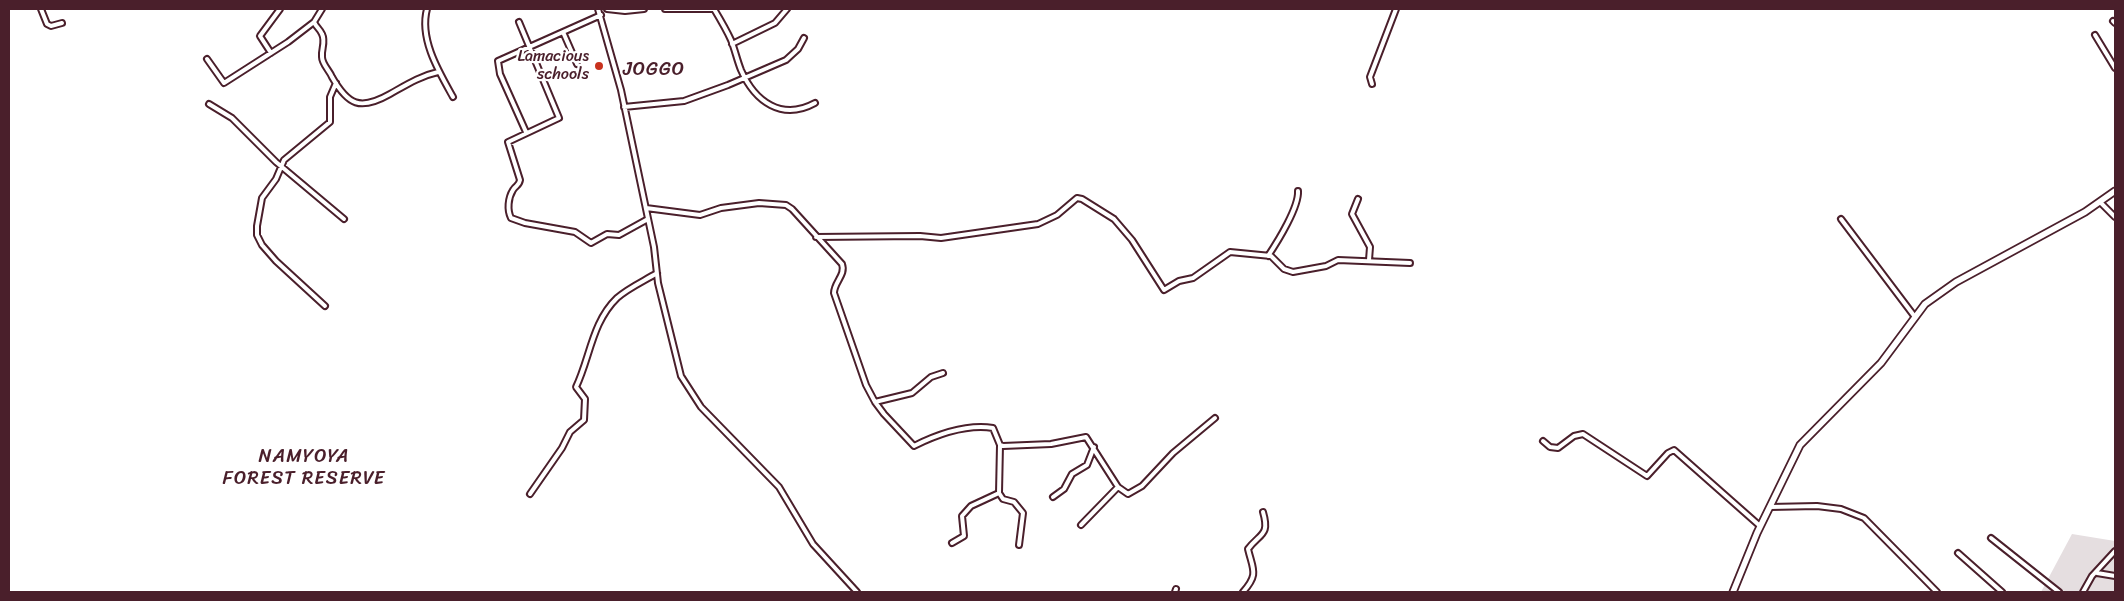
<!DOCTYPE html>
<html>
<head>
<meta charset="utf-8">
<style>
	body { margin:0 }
	#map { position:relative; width:2124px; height:601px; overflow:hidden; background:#fff; font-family:Sriracha,sans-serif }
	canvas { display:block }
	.frame { position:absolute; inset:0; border:10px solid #4a1f2b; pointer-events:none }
</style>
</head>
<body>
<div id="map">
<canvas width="2124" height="601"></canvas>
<div class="frame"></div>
</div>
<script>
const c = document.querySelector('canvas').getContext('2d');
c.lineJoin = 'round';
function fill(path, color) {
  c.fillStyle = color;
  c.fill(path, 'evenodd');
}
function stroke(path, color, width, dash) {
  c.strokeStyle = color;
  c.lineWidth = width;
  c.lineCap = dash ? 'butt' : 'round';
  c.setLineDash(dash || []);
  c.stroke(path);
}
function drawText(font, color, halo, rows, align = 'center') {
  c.font = font + ' Sriracha,sans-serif';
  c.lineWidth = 4.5;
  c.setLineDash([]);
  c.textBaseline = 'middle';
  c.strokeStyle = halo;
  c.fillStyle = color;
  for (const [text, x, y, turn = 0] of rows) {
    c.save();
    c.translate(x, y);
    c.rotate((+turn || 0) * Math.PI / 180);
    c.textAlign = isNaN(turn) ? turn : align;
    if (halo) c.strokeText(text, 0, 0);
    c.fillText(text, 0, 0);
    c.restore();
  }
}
const green = new Path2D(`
	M2072 534 2115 541V592H2041Z`);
const street = new Path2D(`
	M41 9 47 24 51 26 62 23
	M322 9 314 22C316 27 320 29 322 34 326 42 321 49 322 57 322 64 329 70 332 77 348 105 360 111 390 94 406 85 420 76 438 72
	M427 9C419 39 439 72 453 97
	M598 9 621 90 654 247 658 283 681 376 701 407 779 487 813 544 857 592
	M607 9 625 11 644 9
	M665 9H715
	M714 9C720 19 726 29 731 40 735 50 737 60 741 70 755 102 782 121 815 103
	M2113 21 2115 23
	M519 22 559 118 508 142 520 180C519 186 516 185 513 190 508 198 507 210 511 218L525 223 575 232 591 243 607 234 619 235 648 219
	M563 32 577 64
	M2095 35 2115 68
	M732 44 775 23 787 9
	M271 53 260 36 280 9
	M207 59 224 83 288 42 314 22
	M1372 84 1370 77 1396 9
	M209 104 232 118 276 162 344 219
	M624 107 684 101 728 85 786 60 798 49 804 38
	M526 132 500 74 498 61 601 15
	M1358 199 1352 214 1370 247 1369 260
	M2101 203 2115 217
	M646 208 700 215 721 208 759 203 786 205 792 209 842 264C846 275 834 282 834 293L866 385 875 402 884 414 914 446C938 434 967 424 993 428L1000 445 1003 446 1051 444 1086 437 1118 487 1128 494 1142 486 1173 453 1215 418
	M1841 219 1915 317
	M816 237 920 236 941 238 1038 224 1057 215 1077 198 1082 199 1114 219 1132 240 1164 290 1179 281 1193 278 1230 252 1271 256 1284 269 1293 272 1326 266 1338 260 1410 263
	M1268 256C1278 241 1299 207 1298 191
	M325 306 276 261 262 245 257 235V226L262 198 276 179 284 160 330 122V97L336 83
	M875 402 912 393 931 377 943 373
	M1543 441 1550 447 1558 448 1574 436 1583 434 1647 476 1668 453 1674 450 1760 526
	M1000 445 999 493 1003 499 1014 502 1023 513 1019 545
	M530 494 562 448 570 432 584 420 585 399 576 387C590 358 592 322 617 298 628 288 644 281 657 273
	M1053 497 1064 489 1072 474 1087 465 1094 447
	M1770 507 1817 506 1841 509 1864 518 1937 592
	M1081 525 1118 487
	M1991 538 2059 592
	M952 543 964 536 962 516 971 506 999 493
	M1958 553 2002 592
	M2097 573 2115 576
	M1175 592 1176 589
	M1243 592C1259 574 1253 570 1248 549 1260 533 1270 536 1263 512
	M2083 592 2092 576 2115 551`);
const secondary = new Path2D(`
	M1733 592 1757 533 1800 445 1881 363 1925 304 1956 282 2085 212 2115 191`);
const markers = [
	[599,66,5,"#c8321e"]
];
const poiNames = [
	["Lamacious",589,57],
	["schools",589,75]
];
const quarterNames = [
	["JOGGO",654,70],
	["NAMYOYA",304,457],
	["FOREST RESERVE",304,479]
];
fill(green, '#e5dee0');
stroke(street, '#4a1f2b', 8);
stroke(secondary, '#4a1f2b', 9);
stroke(street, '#fff', 4);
stroke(secondary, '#fff', 5.5);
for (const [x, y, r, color] of markers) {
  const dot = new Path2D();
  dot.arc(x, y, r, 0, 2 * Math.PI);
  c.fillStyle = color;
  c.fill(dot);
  stroke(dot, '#fff', 2);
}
drawText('16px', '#4a1f2b', '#fff', poiNames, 'right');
c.letterSpacing = '1px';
drawText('19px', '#4a1f2b', '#fff', quarterNames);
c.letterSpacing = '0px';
</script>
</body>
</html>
